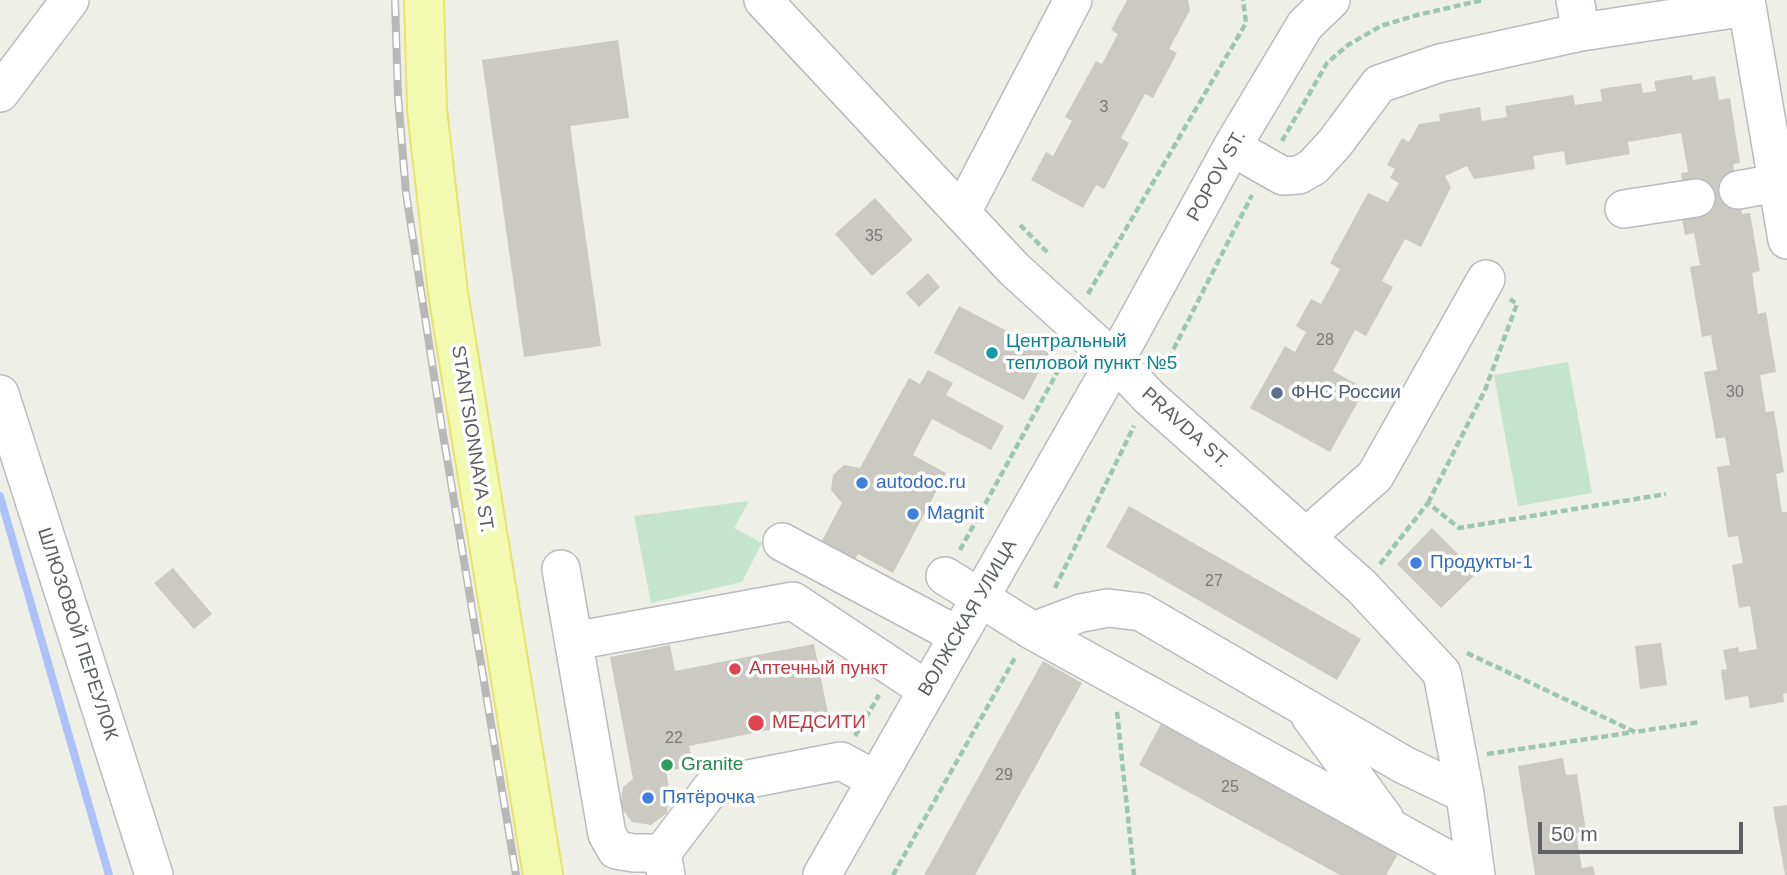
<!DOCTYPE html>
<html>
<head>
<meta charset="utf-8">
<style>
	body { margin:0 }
	#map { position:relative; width:1787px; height:875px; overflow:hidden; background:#eeefe6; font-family:Helvetica,sans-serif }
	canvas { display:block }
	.scale { position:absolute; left:1538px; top:822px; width:205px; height:32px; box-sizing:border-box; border:4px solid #5d5f65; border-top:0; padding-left:9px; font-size:21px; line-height:24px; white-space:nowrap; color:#5d5f65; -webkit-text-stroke:5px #fff; paint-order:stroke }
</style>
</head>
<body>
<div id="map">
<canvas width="1787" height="875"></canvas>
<div class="scale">50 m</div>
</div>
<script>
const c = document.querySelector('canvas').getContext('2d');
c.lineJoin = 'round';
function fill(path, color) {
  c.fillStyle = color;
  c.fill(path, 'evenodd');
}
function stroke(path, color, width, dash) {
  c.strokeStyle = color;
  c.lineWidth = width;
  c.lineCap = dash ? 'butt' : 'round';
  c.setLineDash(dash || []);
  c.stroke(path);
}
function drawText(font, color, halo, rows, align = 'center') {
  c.font = font + ' Helvetica,sans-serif';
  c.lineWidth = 7;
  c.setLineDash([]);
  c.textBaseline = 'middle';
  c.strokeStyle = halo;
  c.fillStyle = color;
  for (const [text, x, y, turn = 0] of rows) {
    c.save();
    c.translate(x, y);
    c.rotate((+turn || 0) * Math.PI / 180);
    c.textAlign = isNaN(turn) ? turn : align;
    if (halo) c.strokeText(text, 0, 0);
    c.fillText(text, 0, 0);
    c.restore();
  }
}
const green = new Path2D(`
	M1568 362 1592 493 1518 506 1494 375Z
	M749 501 734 528 762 543 742 582 651 603 634 516Z`);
const stream = new Path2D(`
	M0 496 109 875`);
const building = new Path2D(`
	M1127 0H1188L1190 10 1169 49 1177 53 1153 98 1145 94 1121 138 1129 143 1104 189 1096 185 1083 208 1031 180 1046 152 1053 156 1072 121 1065 117 1096 61 1102 64 1118 34 1111 30Z
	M618 40 629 118 570 126 601 346 524 357 482 60Z
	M1692 75 1693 80 1715 76 1719 100 1730 98 1740 163 1733 164 1742 214 1750 213 1760 271 1752 273 1758 314 1766 312 1776 372 1760 375 1766 412 1774 411 1784 472 1776 474 1782 512H1787V693L1783 694 1784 702 1750 708 1748 696 1725 700 1721 670 1727 669 1723 650 1738 647 1739 652 1757 649 1750 606 1739 608 1732 565 1743 563 1738 536 1728 537 1717 467 1730 465 1725 437 1716 439 1704 372 1717 370 1711 335 1702 337 1690 267 1700 265 1694 233 1685 235 1680 209 1683 189 1681 173 1688 172 1681 133 1628 142 1630 154 1566 165 1564 151 1533 156 1535 169 1474 179 1467 166 1445 176 1451 187 1421 247 1405 239 1382 281 1393 287 1366 336 1355 330 1333 371 1365 389 1330 452 1250 408 1285 346 1295 352 1306 332 1296 326 1311 299 1321 304 1340 269 1330 263 1368 193 1388 202 1399 183 1390 178 1395 169 1387 165 1402 138 1409 142 1419 124 1440 121 1439 114 1480 107 1482 121 1507 117 1505 106 1573 95 1575 105 1602 101 1600 89 1641 83 1643 93 1656 91 1654 81Z
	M875 198 913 240 872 276 835 234Z
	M928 273 940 287 919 307 906 293Z
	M959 306 1049 353 1024 400 934 353Z
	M928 370 953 383 946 395 1004 426 991 450 932 419 913 455 946 473 893 573 858 554 851 566 818 548 842 503 831 490 833 475 844 465 860 468 909 378 920 384Z
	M1129 506 1361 639 1337 680 1106 547Z
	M1432 528 1477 573 1441 608 1397 564Z
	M173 568 212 614 194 629 154 583Z
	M1661 643 1667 685 1640 689 1635 646Z
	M814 644 829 718 689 746 694 766 666 771 670 794 667 813 651 825 632 822 620 806 623 787 633 779 610 657 670 645 675 671Z
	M1043 661 1082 683 975 875H924Z
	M1161 724 1398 854 1386 875H1340L1139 765Z
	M1563 758 1566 775 1577 774 1586 831 1576 833 1582 868 1593 866 1595 875H1535L1518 766Z
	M1787 805V875H1785L1773 807Z`);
const path = new Path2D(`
	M1282 141 1327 63 1348 45 1381 26 1417 15 1483 0
	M1020 225 1049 254
	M1088 294 1246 23 1243 0
	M1164 368 1252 195
	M1428 503 1485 390 1517 304 1510 299
	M960 550 1059 369 1063 357
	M1380 564 1428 503 1459 528 1666 494
	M1055 588 1134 426
	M1467 653 1635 732 1700 722
	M1117 712 1134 875
	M855 736 879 695
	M1487 754 1634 732
	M893 875 1016 656`);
const minor = new Path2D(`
	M763 0 1014 269 1115 361 1149 397 1362 587 1442 673 1465 794 1476 875
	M1575 0 1581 32
	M1746 0 1787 240
	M0 93 70 0
	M1232 147 1283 176 1299 175 1313 167 1335 143 1379 84 1440 63 1581 32 1747 7
	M1738 190 1777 183
	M1624 209 1696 198
	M962 212 1073 0
	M0 394 154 875
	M1307 536 1375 476 1486 279
	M782 542 957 635
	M561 569 607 834 616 850 634 853H662L666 875
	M945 576 1033 631 1476 875
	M1033 631 1081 613 1108 608 1141 612 1404 765 1465 794
	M574 641 793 601 927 690
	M1310 716 1385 819
	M662 853 713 786 841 761 876 780
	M822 875 1115 361 1232 147 1305 25 1331 0`);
const major = new Path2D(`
	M424 0 427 110 448 293 543 875`);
const rail = new Path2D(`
	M395 0 398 97 406 193 441 422 516 875`);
const markers = [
	[992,353,7,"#0f9aa8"],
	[1277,393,7,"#5c6f8a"],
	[862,483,7,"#3f7fe0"],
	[913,514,7,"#3f7fe0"],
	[1416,563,7,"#3f7fe0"],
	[735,669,7,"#e0444e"],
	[756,723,9,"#e0444e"],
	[667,765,7,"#2e9e5b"],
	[648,798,7,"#3f7fe0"]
];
const numberNames = [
	["3",1104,108],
	["35",874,237],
	["28",1325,341],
	["30",1735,393],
	["27",1214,582],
	["22",674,739],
	["29",1004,776],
	["25",1230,788]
];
const streetNames = [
	["POPOV ST.",1217,176,-61],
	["PRAVDA ST.",1185,428,42],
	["STANTSIONNAYA ST.",472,439,81],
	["ВОЛЖСКАЯ УЛИЦА",968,618,-60],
	["ШЛЮЗОВОЙ ПЕРЕУЛОК",77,634,72]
];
const cultureNames = [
	["Центральный",1006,342],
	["тепловой пункт №5",1006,364]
];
const serviceNames = [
	["ФНС России",1291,393]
];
const shopNames = [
	["autodoc.ru",876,483],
	["Magnit",927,514],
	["Продукты-1",1430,563],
	["Пятёрочка",662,798]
];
const healthNames = [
	["Аптечный пункт",749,669],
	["МЕДСИТИ",772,723]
];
const leisureNames = [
	["Granite",681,765]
];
fill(green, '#c4e4cd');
stroke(stream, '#acc3f9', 8);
fill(building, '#cac9c2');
stroke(minor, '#babbc0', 40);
stroke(major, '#e7e466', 42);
stroke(path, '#9ec4b2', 4.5, [7, 3.5]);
stroke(minor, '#fff', 37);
stroke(major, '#f2f9b0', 38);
stroke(rail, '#b8b8b9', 8);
stroke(rail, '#fff', 5, [16]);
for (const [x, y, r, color] of markers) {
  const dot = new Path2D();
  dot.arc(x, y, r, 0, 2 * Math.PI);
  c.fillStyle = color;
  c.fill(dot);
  stroke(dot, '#fff', 2.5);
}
drawText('16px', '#787a7c', null, numberNames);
drawText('19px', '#5d5f65', '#fff', streetNames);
drawText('19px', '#0d838f', '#fff', cultureNames, 'left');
drawText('19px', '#4e5e75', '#fff', serviceNames, 'left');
drawText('19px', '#366cbe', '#fff', shopNames, 'left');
drawText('19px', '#be3a42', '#fff', healthNames, 'left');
drawText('19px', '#27864d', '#fff', leisureNames, 'left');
</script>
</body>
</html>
